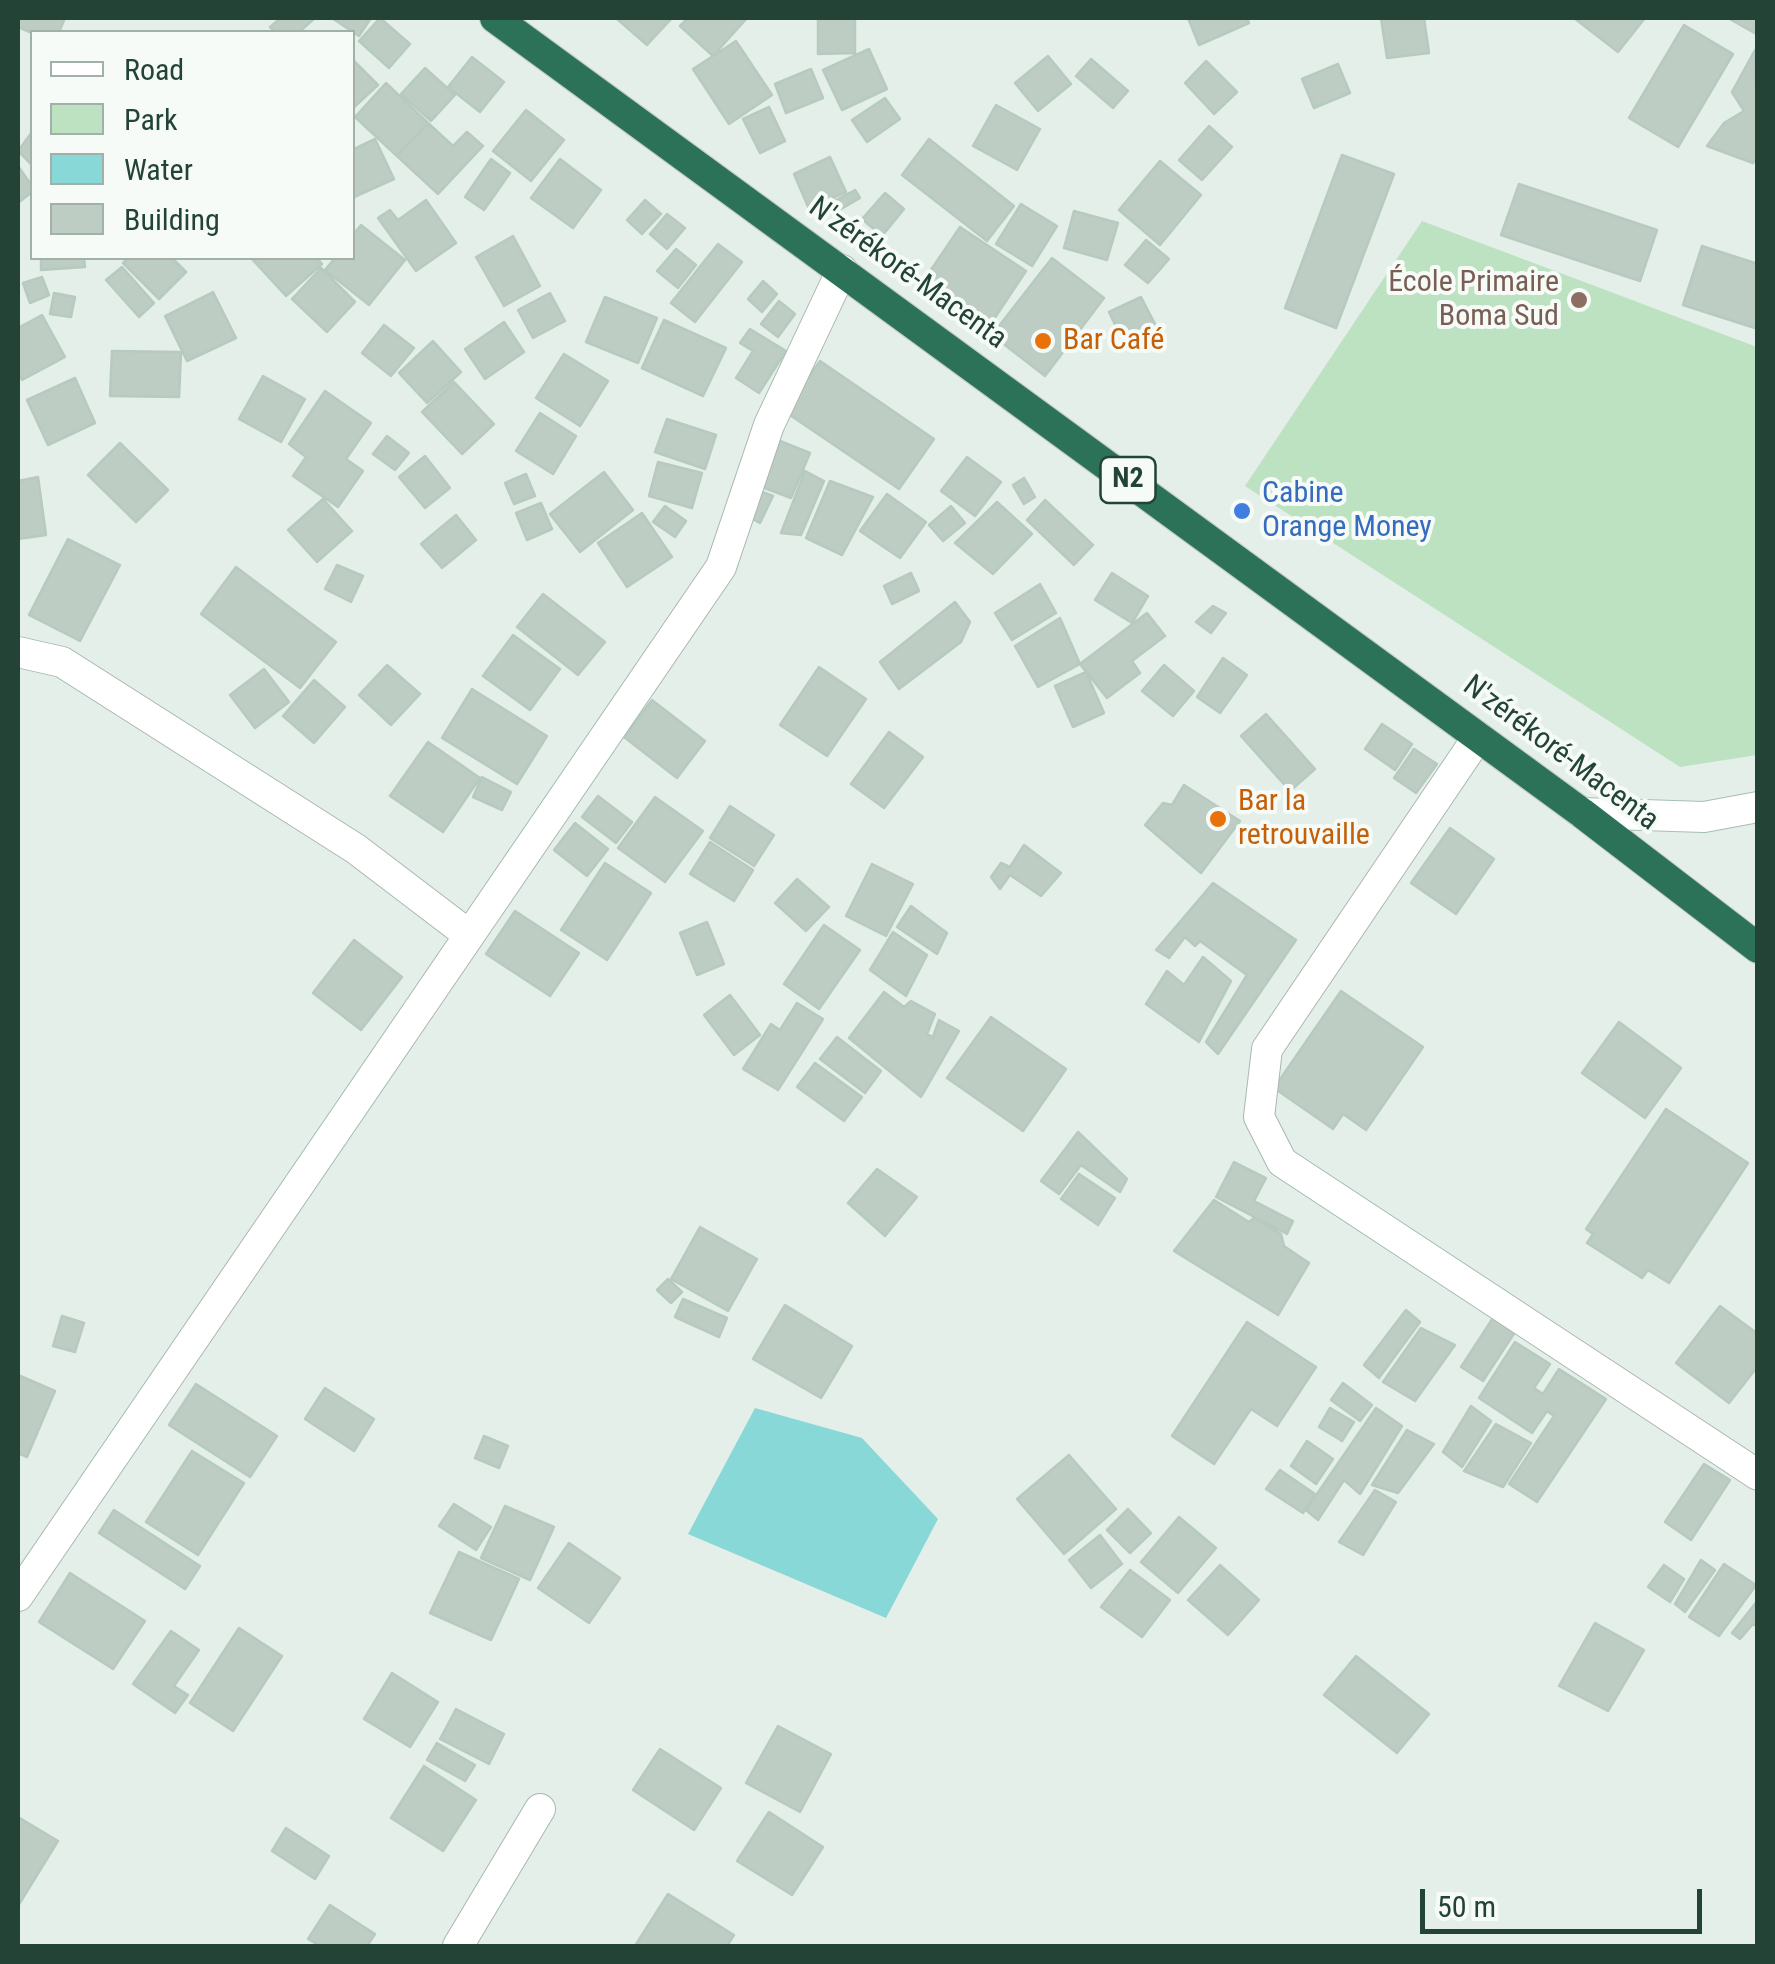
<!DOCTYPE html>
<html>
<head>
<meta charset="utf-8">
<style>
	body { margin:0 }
	#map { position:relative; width:1775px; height:1964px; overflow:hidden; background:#e5efe9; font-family:"Roboto Condensed",sans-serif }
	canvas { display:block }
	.frame { position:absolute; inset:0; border:20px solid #224335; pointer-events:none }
	.legend { position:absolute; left:30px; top:30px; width:325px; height:230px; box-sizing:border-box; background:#f6fbf8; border:2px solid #a1b1aa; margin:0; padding:12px 18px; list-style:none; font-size:30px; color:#224335 }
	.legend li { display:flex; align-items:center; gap:20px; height:50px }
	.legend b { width:50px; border:2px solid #a1b1aa }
	.scale { position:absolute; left:1420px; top:1889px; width:282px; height:45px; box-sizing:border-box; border:5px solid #224335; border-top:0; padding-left:12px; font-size:30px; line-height:35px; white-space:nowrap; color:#224335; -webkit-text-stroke:8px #f6fbf8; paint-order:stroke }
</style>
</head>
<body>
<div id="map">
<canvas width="1775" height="1964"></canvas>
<div class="frame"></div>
<ul class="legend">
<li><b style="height:12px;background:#fff"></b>Road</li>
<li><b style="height:28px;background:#bce2c1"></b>Park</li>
<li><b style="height:28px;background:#89d8d8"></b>Water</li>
<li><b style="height:28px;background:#bdcdc4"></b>Building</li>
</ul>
<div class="scale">50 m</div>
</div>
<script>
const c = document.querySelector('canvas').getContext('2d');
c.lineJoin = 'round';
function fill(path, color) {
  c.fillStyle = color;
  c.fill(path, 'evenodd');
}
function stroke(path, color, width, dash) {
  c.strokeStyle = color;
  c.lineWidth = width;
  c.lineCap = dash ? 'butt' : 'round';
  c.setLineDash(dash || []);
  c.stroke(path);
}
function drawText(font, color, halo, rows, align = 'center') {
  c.font = font + ' "Roboto Condensed",sans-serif';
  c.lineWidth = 8;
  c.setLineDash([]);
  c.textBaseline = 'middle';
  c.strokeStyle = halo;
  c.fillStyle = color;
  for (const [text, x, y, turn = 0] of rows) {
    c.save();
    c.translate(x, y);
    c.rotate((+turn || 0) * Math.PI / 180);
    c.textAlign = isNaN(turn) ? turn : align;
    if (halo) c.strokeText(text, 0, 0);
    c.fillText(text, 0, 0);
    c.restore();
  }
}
const green = new Path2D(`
	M1422 221 1757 347V755L1680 767 1245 486Z`);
const water = new Path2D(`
	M755 1408 862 1438 938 1519 886 1618 688 1534Z`);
const building = new Path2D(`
	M18 18H65L59 32 32 33 18 27Z
	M281 18H315L299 32H275L270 27Z
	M332 18H371L359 36Z
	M380 18 410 44 389 68 359 41Z
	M616 18H672L647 45Z
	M688 18H747L713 56 680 26Z
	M818 18H855V53L818 54Z
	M1188 18H1247L1249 23 1199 45Z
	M1381 18H1424L1429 53 1387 58Z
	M1574 18H1645L1618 52Z
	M1728 18H1758V35Z
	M1684 25 1733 54 1678 147 1629 118Z
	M736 41 772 95 729 124 693 69Z
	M869 49 887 89 842 110 823 70Z
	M1755 50 1758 156 1753 163 1707 146 1724 123 1744 111 1732 92Z
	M1048 56 1071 84 1038 111 1015 83Z
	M472 57 504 82 480 112 448 87Z
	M352 59 378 85 352 109Z
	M1091 59 1128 91 1113 108 1076 76Z
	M1206 61 1237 92 1214 114 1185 83Z
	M1338 64 1350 93 1314 108 1302 79Z
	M425 68 455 95 431 121 401 94Z
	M811 69 823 98 786 113 775 84Z
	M386 83 428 123 397 156 355 117Z
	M885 98 900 119 867 142 852 120Z
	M996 105 1040 129 1017 170 973 146Z
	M769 107 785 141 760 153 743 119Z
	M526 110 564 140 531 181 493 151Z
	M428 123 453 146 467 132 483 146 438 194 397 156Z
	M1209 126 1232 147 1202 180 1179 160Z
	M32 132V165L18 151Z
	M375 139 394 179 352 198V150Z
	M929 139 1014 206 987 241 902 175Z
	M1342 155 1394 174 1336 328 1285 308Z
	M830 157 846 192 809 209 794 174Z
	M491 159 510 173 484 210 465 197Z
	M560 159 601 190 573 228 531 198Z
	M1160 161 1201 195 1160 245 1119 210Z
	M18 166 32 186V192L18 203Z
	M1519 184 1657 230 1640 281 1501 235Z
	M855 190 860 198 836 212 831 203Z
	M885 193 904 209 882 236 862 219Z
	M426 200 456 243 416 271 378 218 390 210 398 220Z
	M645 200 661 214 642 234 627 220Z
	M1021 204 1057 226 1032 266 996 244Z
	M1074 211 1118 223 1107 260 1064 248Z
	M667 214 685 228 667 249 650 234Z
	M361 225 405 260 369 305 325 270 335 258H352V236Z
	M960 227 1026 271 984 334 918 289Z
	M513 236 540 286 504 306 476 257Z
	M1146 240 1169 259 1148 283 1125 265Z
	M718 244 742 262 695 322 671 303Z
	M1702 246 1758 264V329L1683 305Z
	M676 249 696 265 678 288 657 271Z
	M41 258H84L85 267 41 270Z
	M128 258H172L186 272 159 299 123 263Z
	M251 258H317L322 264 286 296Z
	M1052 258 1104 298 1045 376 992 335Z
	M122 267 154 303 139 317 106 280Z
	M321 268 355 302 327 332 292 299Z
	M42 277 49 295 30 303 23 283Z
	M763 281 777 294 762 312 748 299Z
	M213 292 236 338 187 361 165 316Z
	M54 293 75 297 71 317 50 314Z
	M550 293 565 321 533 338 518 310Z
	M605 297 657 318 638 363 586 342Z
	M1141 297 1156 326 1123 341 1109 312Z
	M779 301 795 314 778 337 761 324Z
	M42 315 65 357 22 380 18 371V328Z
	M664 320 726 348 703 396 642 368Z
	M504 322 524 352 485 379 465 349Z
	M384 325 414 348 391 376 362 353Z
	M750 329 786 351 759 393 736 378 753 351 740 343Z
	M433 341 461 372 427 403 399 373Z
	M112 351 181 352 179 397 110 396Z
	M564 354 608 381 580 426 536 398Z
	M820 361 934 439 899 489 784 411Z
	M263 376 305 399 281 442 239 419Z
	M75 378 95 423 48 445 27 400Z
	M454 382 494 424 462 454 422 412Z
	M325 391 371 423 346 459 363 471 338 507 293 476 306 457 289 444Z
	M540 413 576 436 553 474 516 451Z
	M667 419 716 435 705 469 655 452Z
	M387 436 409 453 395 470 373 454Z
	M780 441 810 453 791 498 762 487Z
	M120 443 168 490 136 522 88 475Z
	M425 456 450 488 425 508 399 477Z
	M967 457 1001 482 975 516 941 491Z
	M658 462 702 473 692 508 649 496Z
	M805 471 824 481 801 535 781 533Z
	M604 472 633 510 580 552 550 514Z
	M526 474 535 496 514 504 505 483Z
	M38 477 46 535 18 539V481Z
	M1024 478 1035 497 1024 504 1013 485Z
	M830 481 873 497 842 555 806 538Z
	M757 490 773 496 760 523 746 516Z
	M887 494 926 522 900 558 860 531Z
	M323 499 352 531 317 562 288 530Z
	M1045 500 1093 545 1074 565 1027 520Z
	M997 502 1032 534 993 574 955 543Z
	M541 503 552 529 527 540 516 513Z
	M665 506 686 521 675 537 653 522Z
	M951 506 965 523 943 541 929 525Z
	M642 513 672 557 627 587 598 543Z
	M456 515 476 540 442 568 421 544Z
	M68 539 120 565 80 641 29 615Z
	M337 565 363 576 351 602 325 589Z
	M236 567 336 642 300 688 201 614Z
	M911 573 919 591 892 604 884 586Z
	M1112 573 1148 596 1132 623 1095 600Z
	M1040 584 1056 613 1012 640 995 613Z
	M543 594 605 642 578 675 517 627Z
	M955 602 970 622 961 642 899 689 880 662Z
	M1213 606 1226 613 1211 633 1196 622Z
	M1147 613 1165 636 1132 661 1140 673 1107 698 1080 664Z
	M1060 618 1080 664 1038 687 1015 646Z
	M513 635 560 669 530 710 483 676Z
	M1223 658 1247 675 1220 713 1197 697Z
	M387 665 420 694 391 725 359 695Z
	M1164 665 1194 691 1173 716 1142 691Z
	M819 667 866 699 827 756 780 725Z
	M264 669 289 702 255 728 230 695Z
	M1086 672 1104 713 1073 727 1055 686Z
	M314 680 345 707 314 743 283 716Z
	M472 689 547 736 517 784 442 738Z
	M652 700 705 741 677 778 624 737Z
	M1266 714 1315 769 1290 791 1241 736Z
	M1382 724 1412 744 1395 770 1365 749Z
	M889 732 923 757 884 808 851 784Z
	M428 742 480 778 443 832 390 796Z
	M1414 749 1437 764 1416 793 1394 778Z
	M482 777 511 792 502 810 473 797Z
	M1184 785 1240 821 1201 873 1145 825 1163 803 1172 805Z
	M598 796 632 822 616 843 582 817Z
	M655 797 703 831 665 882 618 848Z
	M730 806 774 835 754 866 710 838Z
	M575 823 608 849 587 876 554 850Z
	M1450 828 1494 859 1456 914 1411 883Z
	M710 842 753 870 734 901 690 874Z
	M1024 845 1061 873 1041 896 1010 875 1000 889 991 877 1001 863 1010 867Z
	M605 863 651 893 607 960 561 930Z
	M872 864 913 884 886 936 846 916Z
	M797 879 829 907 806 931 775 903Z
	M1213 883 1296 940 1218 1054 1206 1042 1247 975 1200 941 1195 946 1185 937 1169 958 1156 950Z
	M911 906 947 933 937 954 897 927Z
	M515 911 579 953 550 996 486 954Z
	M707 922 724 964 697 975 680 933Z
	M824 925 860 950 819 1009 784 984Z
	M893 932 927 955 906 996 870 970Z
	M354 940 402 977 361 1030 313 993Z
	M1203 957 1231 981 1199 1042 1146 1004 1167 971 1184 985Z
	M1341 991 1423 1047 1366 1130 1343 1114 1333 1129 1274 1088Z
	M884 992 904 1007 911 1001 935 1014 927 1034 933 1037 939 1020 959 1031 921 1097 849 1038Z
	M730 995 760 1035 734 1055 704 1015Z
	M797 1003 823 1019 778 1090 743 1069 771 1024 780 1030Z
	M991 1017 1066 1069 1023 1131 947 1078Z
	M1619 1022 1681 1068 1645 1118 1582 1073Z
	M837 1037 881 1071 865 1093 820 1059Z
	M815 1063 862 1097 844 1121 797 1087Z
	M1666 1109 1748 1163 1669 1283 1648 1270 1642 1278 1587 1243 1593 1234 1586 1229Z
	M1078 1132 1127 1179 1120 1192 1081 1165 1059 1194 1041 1181Z
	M1234 1162 1266 1178 1254 1201 1293 1221 1287 1234 1216 1197Z
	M877 1169 917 1197 885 1236 848 1203Z
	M1079 1174 1115 1198 1098 1225 1061 1199Z
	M1214 1200 1249 1222 1254 1218 1281 1234 1284 1246 1309 1263 1278 1315 1174 1251Z
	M700 1227 757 1259 728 1311 671 1279Z
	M668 1279 682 1292 671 1303 657 1290Z
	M683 1299 727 1318 719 1337 675 1317Z
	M785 1305 852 1346 821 1398 753 1359Z
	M1720 1306 1758 1334V1366L1729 1403 1676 1363Z
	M1406 1310 1420 1322 1379 1378 1364 1365Z
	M62 1316 84 1323 75 1352 53 1346Z
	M1493 1318 1515 1332 1483 1381 1461 1367Z
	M1247 1322 1316 1367 1277 1426 1251 1409 1214 1464 1172 1436Z
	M1421 1328 1455 1345 1415 1401 1383 1382Z
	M1515 1342 1550 1364 1534 1388 1543 1394 1559 1369 1606 1399 1537 1502 1509 1484 1554 1416 1547 1411 1532 1433 1479 1398Z
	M18 1375 55 1391 27 1457 18 1453Z
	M1343 1383 1372 1405 1360 1421 1331 1400Z
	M196 1384 277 1436 250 1477 169 1425Z
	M325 1388 374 1419 354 1451 305 1419Z
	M1471 1406 1491 1421 1462 1467 1443 1452Z
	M1330 1408 1354 1422 1342 1441 1319 1427Z
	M1376 1408 1402 1426 1360 1494 1344 1480 1318 1520 1306 1510Z
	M1496 1424 1531 1443 1503 1487 1464 1471Z
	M1407 1430 1434 1444 1398 1493 1372 1485Z
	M484 1436 508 1446 499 1468 475 1458Z
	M1307 1441 1333 1459 1316 1484 1291 1466Z
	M192 1451 244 1483 198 1555 146 1522Z
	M1069 1455 1116 1509 1064 1554 1017 1499Z
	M1704 1464 1730 1480 1691 1540 1665 1522Z
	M1280 1470 1315 1494 1303 1513 1266 1489Z
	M1375 1490 1396 1502 1363 1555 1339 1542Z
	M454 1504 491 1527 476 1550 439 1526Z
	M505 1506 554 1527 530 1580 481 1558Z
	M1128 1509 1151 1533 1130 1553 1107 1530Z
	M114 1510 200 1566 185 1589 99 1533Z
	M1179 1517 1216 1548 1178 1593 1141 1562Z
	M1100 1535 1122 1564 1091 1588 1069 1560Z
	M569 1543 620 1578 589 1623 538 1588Z
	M459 1552 519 1579 491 1640 430 1613Z
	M1701 1560 1715 1570 1685 1612 1675 1604Z
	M1724 1564 1756 1585 1719 1636 1689 1617Z
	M1220 1565 1259 1600 1228 1635 1188 1600Z
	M1664 1565 1684 1579 1670 1602 1648 1587Z
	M1130 1570 1170 1600 1142 1637 1101 1607Z
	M70 1573 145 1621 113 1669 39 1622Z
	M1758 1600V1627L1753 1624 1740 1639 1732 1633Z
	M1595 1623 1644 1650 1608 1711 1559 1686Z
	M239 1628 282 1656 233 1731 190 1703Z
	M171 1631 199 1650 174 1686 188 1695 175 1713 133 1684Z
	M1356 1656 1429 1714 1397 1753 1324 1695Z
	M392 1673 438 1702 410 1747 364 1719Z
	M456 1709 504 1734 489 1764 440 1739Z
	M778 1726 831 1754 800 1812 746 1783Z
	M437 1743 475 1765 465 1781 427 1760Z
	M660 1749 721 1788 694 1830 633 1790Z
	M424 1766 476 1800 443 1851 391 1818Z
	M769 1812 823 1847 792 1895 737 1861Z
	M18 1817 58 1841 18 1906Z
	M286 1828 329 1856 315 1879 272 1851Z
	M668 1894 734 1935 727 1946H635Z
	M330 1905 375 1934 367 1946H320L308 1939Z`);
const street = new Path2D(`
	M18 652 62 662 356 849 469 935
	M1478 737 1267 1049 1259 1117 1282 1162 1758 1475
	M18 1596 721 567 769 425 842 270
	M458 1946 540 1809`);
const secondary = new Path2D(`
	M1582 813 1704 817 1758 807`);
const highway = new Path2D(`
	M495 18 1582 813 1758 948`);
const markers = [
	[1579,300,10,"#8d6e63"],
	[1043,341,10,"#e8710a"],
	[1242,511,10,"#3f7fe0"],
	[1218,819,10,"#e8710a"]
];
const shields = [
	[1128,480,55]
];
const shieldNames = [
	["N2",1128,480]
];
const streetNames = [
	["N'zérékoré-Macenta",907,274,36],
	["N'zérékoré-Macenta",1560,754,37]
];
const educationNames = [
	["École Primaire",1559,283],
	["Boma Sud",1559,317]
];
const foodNames = [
	["Bar Café",1063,341],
	["Bar la",1238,802],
	["retrouvaille",1238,836]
];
const shopNames = [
	["Cabine",1262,494],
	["Orange Money",1262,528]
];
fill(green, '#bce2c1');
fill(water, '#89d8d8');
fill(building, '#bdcdc4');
stroke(building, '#b6cabf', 2.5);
stroke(street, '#a7b8af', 32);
stroke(secondary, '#a5bfb2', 32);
stroke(highway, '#c1cac6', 32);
stroke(street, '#fff', 30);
stroke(secondary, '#fff', 30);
stroke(highway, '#2b7259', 30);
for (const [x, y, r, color] of markers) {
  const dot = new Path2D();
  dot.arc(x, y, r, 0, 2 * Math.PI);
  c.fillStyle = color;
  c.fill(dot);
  stroke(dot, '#f6fbf8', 4);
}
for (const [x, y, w] of shields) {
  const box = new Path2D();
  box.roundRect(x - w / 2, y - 23, w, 46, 8);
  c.fillStyle = '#f6fbf8';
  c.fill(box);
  stroke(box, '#224335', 2.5);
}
drawText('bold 28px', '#224335', null, shieldNames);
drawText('30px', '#224335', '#f6fbf8', streetNames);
drawText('30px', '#785e54', '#f6fbf8', educationNames, 'right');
drawText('30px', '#c56008', '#f6fbf8', foodNames, 'left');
drawText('30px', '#366cbe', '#f6fbf8', shopNames, 'left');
</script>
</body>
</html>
